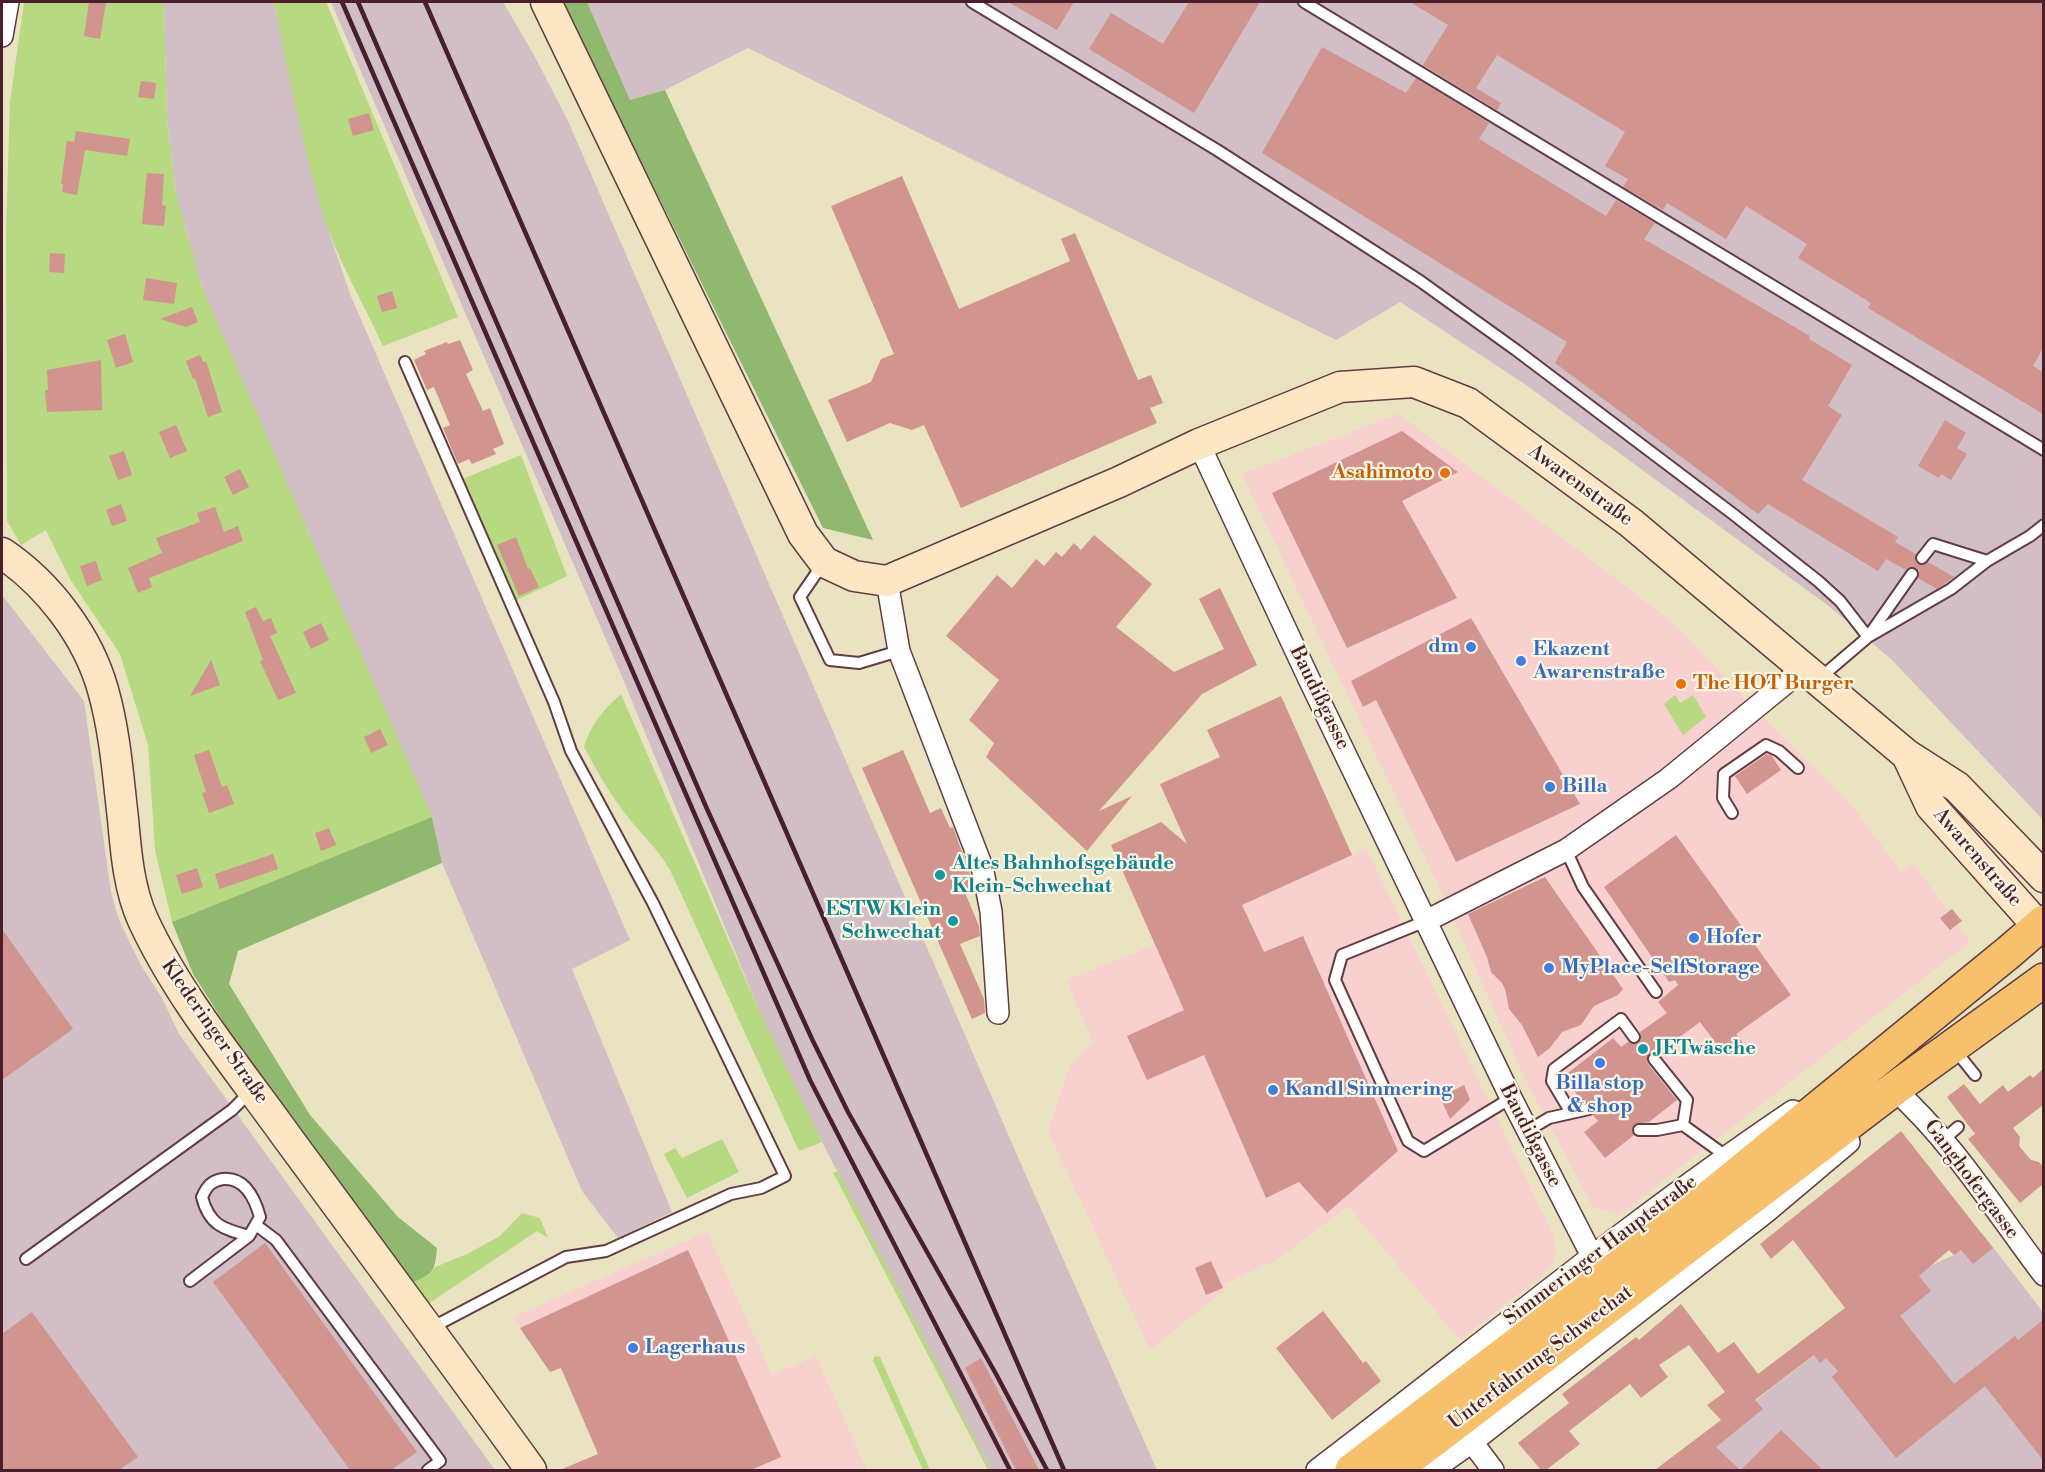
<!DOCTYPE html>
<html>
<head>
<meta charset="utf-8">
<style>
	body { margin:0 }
	#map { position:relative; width:2045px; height:1472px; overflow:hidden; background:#eae3c2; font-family:"Libre Bodoni",serif }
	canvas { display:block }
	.frame { position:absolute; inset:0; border:3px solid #4a1f2b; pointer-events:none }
</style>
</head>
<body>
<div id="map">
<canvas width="2045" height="1472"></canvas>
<div class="frame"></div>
</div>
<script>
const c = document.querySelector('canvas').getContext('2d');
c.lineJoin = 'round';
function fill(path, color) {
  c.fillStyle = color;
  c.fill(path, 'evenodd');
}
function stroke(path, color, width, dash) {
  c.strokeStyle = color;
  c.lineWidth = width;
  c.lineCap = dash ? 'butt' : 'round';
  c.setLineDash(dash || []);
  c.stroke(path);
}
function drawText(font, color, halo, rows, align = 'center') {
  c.font = font + ' "Libre Bodoni",serif';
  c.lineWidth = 4.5;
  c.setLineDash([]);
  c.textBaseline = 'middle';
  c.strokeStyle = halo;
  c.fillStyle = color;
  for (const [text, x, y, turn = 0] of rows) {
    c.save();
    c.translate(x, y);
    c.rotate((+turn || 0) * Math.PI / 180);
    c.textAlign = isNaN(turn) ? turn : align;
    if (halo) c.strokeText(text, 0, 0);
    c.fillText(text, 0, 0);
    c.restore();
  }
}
const built = new Path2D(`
	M1399 414 1675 624 1745 699 1851 804 1901 872 1913 863 1970 942 1619 1215 1593 1207 1525 1079 1439 887 1242 474Z
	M1366 848 1554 1236 1556 1250 1552 1264 1545 1273 1460 1340 1348 1206 1278 1259 1224 1284 1226 1289 1150 1350 1048 1131 1070 1065 1093 1043 1066 980 1155 945Z
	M707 1232 772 1375 816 1356 867 1470H586L581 1461 598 1454 561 1368 550 1372 513 1317Z`);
const industrial = new Path2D(`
	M164 2H274L291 84 321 208 350 294 630 940 572 969 672 1212 618 1238 582 1191 442 863 432 817 202 287 176 194 167 119Z
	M331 2H503L534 55 568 121 1024 1171 1157 1470H991L822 1142 759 1010 620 672Z
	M587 2H2043V820L1892 660 1830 607 1526 385 1400 302 1336 340 748 48 665 90 630 100Z
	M2 595 84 701 111 892 118 917 129 941 142 967 162 998 179 1034 495 1470H2Z
	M1982 1233 2043 1312V1470H1655L1703 1434 1755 1401 1930 1266 1954 1255Z`);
const green = new Path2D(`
	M24 2H164L167 119 176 194 202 287 432 817 172 922 155 850 148 745 120 654 70 579 46 530 21 545 7 521 6 233 10 102Z
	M274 2H326L458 317 383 346C362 300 335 256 321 208 301 140 288 70 274 2Z
	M521 455 567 576 515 601 460 480Z
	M621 694 759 1010 822 1142 799 1151 671 872C656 845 638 832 621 808 607 789 595 768 584 747 591 724 603 710 621 694Z
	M1675 695 1680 703 1693 695 1706 717 1683 735 1664 704Z
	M722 1139 739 1172 687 1198 664 1154 675 1148 682 1158Z
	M838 1171 991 1470H988L838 1182 833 1173Z
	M522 1213 540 1218 548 1238 537 1231 428 1304 412 1282 428 1276 435 1267 467 1254 500 1236Z
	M875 1356 880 1357 930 1470H923L873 1360Z`);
const forest = new Path2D(`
	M562 2H587L630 100 665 90 873 540 823 528Z
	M432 817 442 863 238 951 229 984 310 1115 398 1217 437 1248C435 1270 434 1275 412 1282L367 1226 226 1026 193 974 172 922Z`);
const building = new Path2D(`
	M89 2H106L100 39 84 36Z
	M1008 2H1074L1057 30Z
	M1189 2H1260L1194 113 1089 49 1111 13 1163 44Z
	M1410 2H2043V348L2033 366 2043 372V414L1868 308 1871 303 1798 258 1807 244 1746 206 1726 239 1667 203 1663 210 1623 187 1628 179 1605 166 1625 132 1497 55 1476 88 1501 103 1497 110 1423 65 1448 25Z
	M1322 47 1406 93 1416 78 1489 123 1479 139 1606 216 1616 200 1655 223 1644 239 1810 336 1809 339 1852 365 1828 406 1842 415 1802 480 1898 537 1895 542 1916 554 1915 560 1918 564 1924 565 1928 562 1954 577 1937 589 1918 578 1919 571 1916 568 1909 567 1906 570 1886 559 1878 571 1768 504 1758 514 1555 363 1567 342 1262 153Z
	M141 81 156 83 154 99 138 97Z
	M369 113 374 130 353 136 348 119Z
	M76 131 130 139 127 156 85 150 77 195 62 192 63 184H61L67 141 74 142Z
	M147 173 164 174 162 205 166 206 164 226 142 224Z
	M902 176 959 309 1070 261 1061 239 1075 233 1138 380 1151 375 1163 403 1150 408 1157 423 961 508 924 425 912 430 890 423 847 442 828 400 871 382 881 359 894 354 831 206Z
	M50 253 65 254 64 273 49 272Z
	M146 278 177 283 174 304 143 300Z
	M392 291 397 308 382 312 377 296Z
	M192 307 198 322 186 327 160 319Z
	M125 334 133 362 116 368 107 340Z
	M460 340 473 370 466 374 483 411 490 408 504 444 493 449 496 454 472 464 469 459 458 464 443 428 450 425 434 387 427 390 414 360 426 354 424 351 447 342 448 344Z
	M200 355 203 362 206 361 222 412 208 417 195 378 193 379 186 361Z
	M101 360 102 410 47 412 45 390H48L47 370Z
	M1945 420 1966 433 1957 448 1967 454 1951 480 1941 474 1939 478 1918 466Z
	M176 425 187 451 170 458 159 432Z
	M1402 431 1458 472 1402 501 1457 598 1347 648 1272 493Z
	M124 451 132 475 118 480 109 456Z
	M240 469 249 487 233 495 224 477Z
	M121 504 127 521 112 526 106 510Z
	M215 507 224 532 238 526 243 541 149 578 152 587 138 593 128 568 162 553 156 538 200 522 197 513Z
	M1094 535 1152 584 1116 627 1174 672 1224 649 1199 599 1220 588 1257 665 1202 694 1099 811 1132 796 1087 851 986 757 994 743 969 720 999 680 946 636 997 575 1012 588 1036 559 1044 566 1056 552 1062 557 1074 543 1081 550Z
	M516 537 528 569 530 568 539 587 519 596 497 545Z
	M96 561 102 580 87 586 80 566Z
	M256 607 263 621 271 618 277 633 270 636 296 693 278 700 260 661 263 660 245 612Z
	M1471 618 1580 804 1456 862 1376 700 1363 707 1351 681Z
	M321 623 329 640 311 649 303 632Z
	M211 660 220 685 190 696Z
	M1281 696 1352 855 1242 905 1264 952 1303 936 1398 1151 1327 1213 1299 1182 1266 1198 1204 1055 1147 1080 1127 1036 1184 1010 1111 845 1161 822 1187 844 1160 784 1220 757 1207 730Z
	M380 729 388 745 371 753 364 737Z
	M209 750 222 787 227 785 234 804 209 813 202 793 206 792 194 755Z
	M903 750 930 813 941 808 950 828 953 827 970 874 973 886 964 890 979 926 980 936 960 944 984 999 985 1013 972 1019 862 768Z
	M1767 754 1772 756 1781 770 1747 794 1735 776Z
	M329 828 336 845 321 851 315 833Z
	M1676 835 1791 995 1736 1034 1743 1043 1726 1056 1700 1022 1659 1052 1660 1055 1653 1052 1649 1054 1647 1060 1648 1064 1677 1100 1649 1122 1635 1124 1632 1129 1634 1135 1605 1158 1584 1132 1598 1121 1593 1115 1596 1107 1592 1102 1583 1103 1564 1076 1613 1038 1621 1047 1628 1042 1634 1044 1639 1043 1641 1037 1640 1032 1667 1013 1658 1002 1678 985 1675 980 1669 982 1604 887Z
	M273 854 278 869 220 889 215 874Z
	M197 868 203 887 182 894 176 875Z
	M1545 877 1623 989 1618 995 1594 1006 1581 1025 1562 1032 1550 1048 1538 1057 1522 1025 1509 1009 1505 989 1502 983 1491 972 1487 957 1468 914Z
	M1952 909 1962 921 1950 930 1940 918Z
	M2 929 73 1029 2 1080Z
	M2043 1069V1105L2013 1128 2020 1137 2019 1146 2031 1160 2039 1162 2043 1167V1184L2020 1203 1968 1139 1975 1134 1947 1097 1964 1084 1980 1104 2003 1085 2008 1092 2030 1075 2033 1078Z
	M1464 1085 1470 1100 1450 1119 1440 1097Z
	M1901 1131 1993 1248 1973 1264 1961 1250 1954 1255 1949 1250 1919 1276 1931 1291 1900 1316 1954 1384 2015 1336 2018 1340 2043 1320V1460L1985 1386 1896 1458 1832 1377 1838 1371 1826 1358 1820 1363 1814 1355 1755 1400 1763 1409 1716 1447 1740 1470H1655L1721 1420 1707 1405 1725 1392 1689 1345 1659 1365 1668 1377 1641 1398 1630 1384 1569 1431 1580 1444 1546 1470H1541L1518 1443 1569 1403 1562 1394 1636 1337 1639 1340 1681 1304 1718 1353 1734 1342 1758 1374 1845 1308 1793 1240 1771 1259 1760 1244Z
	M265 1243 417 1452 391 1470H350L213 1282Z
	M688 1250 781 1457 751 1470H560L598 1454 561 1368 550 1372 520 1328Z
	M1211 1261 1223 1288 1206 1295 1195 1268Z
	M1323 1311 1363 1363 1366 1361 1381 1381 1332 1420 1276 1348Z
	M32 1312 138 1457 119 1470H2V1334Z
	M981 1358 1039 1470H1016L965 1368Z
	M1781 1430 1823 1470H1741Z`);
const lane = new Path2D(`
	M972 2 1217 150 1420 281 1516 350 1733 514 1818 581 1840 601 1868 637
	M1304 2 2044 450
	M405 362 554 702 571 751 653 903 785 1176 761 1188 731 1194 606 1251 566 1257 431 1328
	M1922 558 1933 544 1987 561
	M824 562 800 597 830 660 859 663 899 651
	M1870 634 1912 574
	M1820 678 1868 637 1951 589 1987 561 2030 536 2044 525
	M1732 813 1723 798 1724 774 1766 745 1779 751 1798 768
	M1566 850 1583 887 1656 992
	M1426 921 1342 955 1335 980 1408 1141 1424 1151 1511 1098
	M1955 1050 1975 1075
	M1654 1059 1687 1100 1683 1125
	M1571 1113 1552 1081 1554 1069 1621 1019 1634 1037
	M1639 1130H1657L1683 1125 1726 1156
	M1527 1131 1549 1118 1589 1109
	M1943 1140 1958 1127
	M256 1225 276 1240 440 1461 428 1470
	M26 1259 232 1110 250 1092
	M190 1281 249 1236 260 1217C255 1199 245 1177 223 1179 211 1181 207 1186 202 1197 209 1225 223 1229 249 1236`);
const street = new Path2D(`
	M2 36 8 2
	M1199 444 1309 679 1511 1098 1592 1256
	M887 581 899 651 982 867 991 911 998 1013
	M1426 921 1566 850 1668 779 1803 669
	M1886 1098 1894 1089C1953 1142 1996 1212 2044 1275
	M1472 1442 1493 1470
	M1317 1470C1475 1350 1628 1222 1793 1111
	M1432 1470 1472 1442 1766 1212 1849 1142`);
const secondary = new Path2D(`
	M546 2 803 534 824 562 854 576 887 581 1119 482 1199 444 1340 387 1414 382 1468 403 1631 523 1907 755 1957 787 2044 877
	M2 553C48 584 88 636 103 690 115 732 118 776 123 819 126 853 129 889 143 920 179 998 237 1067 287 1137 369 1248 451 1359 531 1470
	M1907 755 1931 806 2038 926`);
const primary = new Path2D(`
	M1352 1470 1702 1203 2009 952 2044 922
	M1394 1470 1894 1089 2044 980`);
const rail = new Path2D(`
	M342 2 810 1080 1010 1470
	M358 2 707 809 812 1039 848 1112 996 1374 1047 1470
	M425 2 1064 1470`);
const markers = [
	[1445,473,6,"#e8710a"],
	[1471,647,6,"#3f7fe0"],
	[1521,661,6,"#3f7fe0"],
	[1681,684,6,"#e8710a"],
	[1550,787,6,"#3f7fe0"],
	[940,875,6,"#0f9aa8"],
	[953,921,6,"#0f9aa8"],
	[1694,938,6,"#3f7fe0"],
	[1549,968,6,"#3f7fe0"],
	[1643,1049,6,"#0f9aa8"],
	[1600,1063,6,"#3f7fe0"],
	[1273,1090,6,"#3f7fe0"],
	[633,1348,6,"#3f7fe0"]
];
const foodNames = [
	["Asahimoto",1433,473],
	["The HOT Burger",1693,684,"left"]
];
const streetNames = [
	["Awarenstraße",1580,486,36],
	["Baudißgasse",1319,698,64],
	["Awarenstraße",1977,858,49],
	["Klederinger Straße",214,1032,55],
	["Baudißgasse",1530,1136,63],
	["Ganghofergasse",1971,1180,53],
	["Simmeringer Hauptstraße",1601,1251,-37],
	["Unterfahrung Schwechat",1541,1358,-37]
];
const shopNames = [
	["dm",1459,647,"right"],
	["Ekazent",1533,650],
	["Awarenstraße",1533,673],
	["Billa",1562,787],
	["Hofer",1706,938],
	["MyPlace-SelfStorage",1561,968],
	["Billa stop",1600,1084,"center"],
	["& shop",1600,1107,"center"],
	["Kandl Simmering",1285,1090],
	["Lagerhaus",645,1348]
];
const cultureNames = [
	["Altes Bahnhofsgebäude",952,864],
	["Klein-Schwechat",952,887],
	["ESTW Klein",941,910,"right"],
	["Schwechat",941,933,"right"],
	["JETwäsche",1655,1049]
];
fill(built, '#f7d0cf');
fill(industrial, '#d2bec5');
fill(green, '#b6d981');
fill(forest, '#90b96f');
fill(building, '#d1948f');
stroke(lane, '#623c42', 14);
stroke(street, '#623c42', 24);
stroke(secondary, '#623c42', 33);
stroke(primary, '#623c42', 36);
stroke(lane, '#fff', 10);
stroke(street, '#fff', 21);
stroke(secondary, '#fce6c4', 30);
stroke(primary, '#f7c06c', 33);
stroke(rail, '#4a1f2b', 4.5);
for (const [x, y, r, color] of markers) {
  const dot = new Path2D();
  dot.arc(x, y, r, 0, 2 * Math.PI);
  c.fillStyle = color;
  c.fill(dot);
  stroke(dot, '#fcf5e5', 2);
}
drawText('bold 20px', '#c56008', '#fcf5e5', foodNames, 'right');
drawText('20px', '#4a1f2b', '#fcf5e5', streetNames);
drawText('bold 20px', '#366cbe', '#fcf5e5', shopNames, 'left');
drawText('bold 20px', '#0d838f', '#fcf5e5', cultureNames, 'left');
</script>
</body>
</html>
